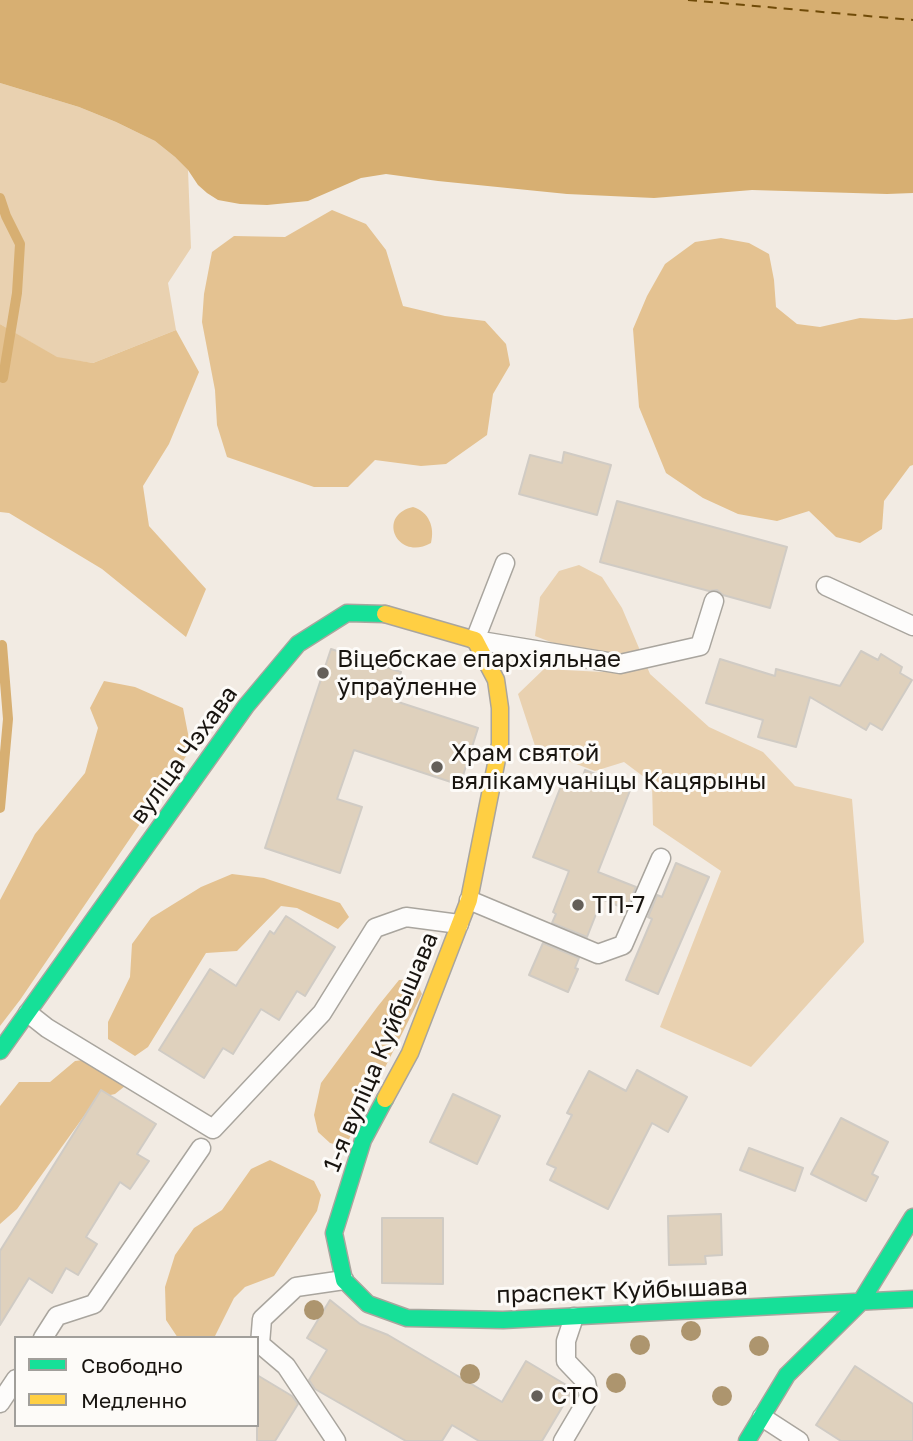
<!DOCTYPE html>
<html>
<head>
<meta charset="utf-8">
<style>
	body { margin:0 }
	#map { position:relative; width:913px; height:1441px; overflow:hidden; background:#f2ebe3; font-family:"Golos Text",sans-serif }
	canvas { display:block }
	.legend { position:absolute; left:14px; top:1336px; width:245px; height:91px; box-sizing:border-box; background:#fdfbf8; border:2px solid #a19f9b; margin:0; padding:9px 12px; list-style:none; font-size:21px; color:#18140f }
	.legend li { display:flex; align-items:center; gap:14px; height:35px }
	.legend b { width:35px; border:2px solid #a19f9b }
</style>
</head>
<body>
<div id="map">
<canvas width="913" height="1441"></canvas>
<ul class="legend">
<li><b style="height:9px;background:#16e098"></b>Свободно</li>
<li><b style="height:9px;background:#ffcf43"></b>Медленно</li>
</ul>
</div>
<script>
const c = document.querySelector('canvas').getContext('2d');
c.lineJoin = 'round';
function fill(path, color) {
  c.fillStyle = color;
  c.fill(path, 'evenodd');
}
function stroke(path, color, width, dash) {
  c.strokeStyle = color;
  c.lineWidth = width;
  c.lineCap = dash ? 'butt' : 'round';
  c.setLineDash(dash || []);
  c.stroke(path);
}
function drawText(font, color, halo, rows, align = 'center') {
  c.font = font + ' "Golos Text",sans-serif';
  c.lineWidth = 6;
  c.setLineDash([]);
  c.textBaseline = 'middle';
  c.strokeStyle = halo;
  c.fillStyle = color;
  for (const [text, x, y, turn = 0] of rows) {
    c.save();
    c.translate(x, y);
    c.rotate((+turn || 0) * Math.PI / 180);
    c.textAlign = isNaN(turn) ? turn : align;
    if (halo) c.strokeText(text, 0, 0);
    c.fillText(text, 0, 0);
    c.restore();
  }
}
const green = new Path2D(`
	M0 83 79 107 116 122 155 141 175 157 188 170 191 248 168 283 176 330 93 363 57 358 0 324Z
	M579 565 602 577 622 608 650 674 709 727 763 752 795 786 852 799 864 942 751 1067 660 1027 721 871 653 825 652 783 624 762 595 771 536 749 518 694 544 669 603 672 598 660 535 636 540 597 559 571Z`);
const forest = new Path2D(`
	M332 210 366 224 386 250 403 306 445 316 485 321 506 344 510 365 493 394 487 435 446 464 421 466 375 460 348 487H314L227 457 217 425 215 390 202 322 204 294 212 252 234 236 285 237Z
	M721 238 749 243 769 254 774 280 776 307 797 324 820 327 860 318 896 320 913 318V465L910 466 884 501 882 529 860 543 836 537 809 511 777 521 738 514 703 498 666 473 639 407 633 329 647 296 665 264 695 242Z
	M0 324 57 357 93 363 176 330 199 372 169 444 143 486 149 526 206 589 186 637 102 569 9 513 0 512Z
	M413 507C429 512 435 527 431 543 397 562 376 515 413 507Z
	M104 681 135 687 183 708 191 749 20 1000 0 1026V900L35 834 85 773 98 728 90 708Z
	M232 874 264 878 340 903 349 917 338 929 297 908 281 906 237 951 206 953 148 1047 135 1056 108 1039V1022L130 977 132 944 151 918 201 887Z
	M415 979 422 994 345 1147 330 1143 318 1132 314 1115 321 1083 378 1006 399 980Z
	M91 1059 115 1072 125 1086 115 1094 97 1098 17 1209 0 1224V1106L19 1082H50L75 1061Z
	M270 1160 314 1181 321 1195 317 1211 274 1276 245 1287 234 1298 214 1338H178L166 1320 165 1287 175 1255 194 1228 222 1210 251 1169Z`);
const water = new Path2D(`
	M0 0H913V193L887 194 752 190 654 198 567 194 438 181 386 174 361 178 308 201 267 205 240 204 218 200 207 193 198 185 188 170 175 157 155 141 116 122 79 107 0 83Z`);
const stream = new Path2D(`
	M0 198 6 216 20 244 17 293 3 378
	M0 808 8 719 2 645`);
const ferry = new Path2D(`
	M688 0 913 20`);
const building = new Path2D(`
	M564 452 611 465 597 515 519 494 530 455 562 463Z
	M617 501 787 547 770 608 723 595 717 590 709 591 600 562Z
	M331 649 401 672 392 700 478 728 460 785 354 750 337 799 362 807 340 873 265 848Z
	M861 651 878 660 881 654 902 667 900 673 912 680 882 730 870 723 866 730 810 697 796 747 758 737 763 720 706 703 720 659 775 676 776 669 840 686Z
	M585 770 631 788 598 872 636 887 626 909 602 899 587 937 552 923 556 914 553 912 569 871 533 857 563 781 579 788Z
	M676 863 709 877 658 994 626 980 652 919 648 917 657 895 662 897Z
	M286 916 335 947 305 996 297 991 279 1020 261 1009 233 1054 223 1048 204 1078 159 1050 210 969 236 986 270 931 274 934Z
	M543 943 579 958 575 968 578 969 568 992 529 975Z
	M637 1070 687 1097 668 1132 652 1123 608 1209 550 1180 556 1168 547 1164 572 1115 567 1113 589 1071 626 1091Z
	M101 1090 156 1124 137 1154 149 1161 130 1189 120 1182 86 1237 97 1244 78 1275 66 1268 52 1293 29 1278 0 1325V1251Z
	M453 1094 500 1116 477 1164 430 1142Z
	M841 1118 888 1142 872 1174 878 1177 866 1201 811 1174Z
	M749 1148 803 1168 795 1191 740 1170Z
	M721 1214 722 1255 705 1256 706 1264 669 1265 668 1216Z
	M382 1218H443V1284L382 1283Z
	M330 1300 360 1324 388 1335 502 1402 526 1361 573 1389 542 1441H479L452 1425 442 1441H406L315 1389 309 1380 327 1350 307 1338Z
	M855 1366 913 1404V1441H841L816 1425Z
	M257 1375 292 1396 298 1404 275 1441H257Z`);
const lane = new Path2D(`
	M505 563 475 640 620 664 700 646 714 601
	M826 586 913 626
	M469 900 598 954 623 945 661 858
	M28 1013 47 1028 213 1129 322 1013 375 928 406 917 459 924
	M43 1338 57 1316 94 1304 201 1148
	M0 1403 16 1379
	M762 1417 799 1441
	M336 1441 286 1366 260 1344 262 1319 296 1287 344 1280
	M563 1441 589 1397 586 1382 566 1361V1341L574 1317`);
const fast = new Path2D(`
	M0 1051 246 706 298 644 347 613 385 614
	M385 1099 363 1140 334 1233 344 1280 368 1304 407 1318 503 1320 913 1299
	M747 1441 787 1375 860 1303 913 1217`);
const slow = new Path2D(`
	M385 1099 410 1053 469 900 500 744V708L496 680 475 640 385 614`);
const trees = [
	[314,1310],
	[691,1331],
	[640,1345],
	[759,1346],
	[470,1374],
	[616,1383],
	[722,1396]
];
const markers = [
	[323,673,7,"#645f59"],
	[437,767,7,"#645f59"],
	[578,905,7,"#645f59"],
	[537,1396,7,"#645f59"]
];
const poiNames = [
	["Віцебскае епархіяльнае",337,659],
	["ўпраўленне",337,687],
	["Храм святой",451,753],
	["вялікамучаніцы Кацярыны",451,781],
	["ТП-7",592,905],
	["СТО",551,1396]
];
const streetNames = [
	["вуліца Чэхава",184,755,-54],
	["1-я вуліца Куйбышава",381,1052,-67],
	["праспект Куйбышава",622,1291,-2]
];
fill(green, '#e9d1b0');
fill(forest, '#e4c291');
fill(water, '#d7af72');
stroke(stream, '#d7af72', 10);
stroke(ferry, '#704b08', 2, [9, 7]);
fill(building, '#dfd1bd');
stroke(building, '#d0cbc4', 2);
stroke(lane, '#a9a59e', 21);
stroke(fast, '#a9a59e', 19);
stroke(slow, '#a9a59e', 19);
stroke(lane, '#fdfcfb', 18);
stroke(fast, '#16e098', 16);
stroke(slow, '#ffcf43', 16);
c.fillStyle = '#ad956e';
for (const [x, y] of trees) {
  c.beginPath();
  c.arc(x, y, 10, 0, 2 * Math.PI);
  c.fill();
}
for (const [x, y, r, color] of markers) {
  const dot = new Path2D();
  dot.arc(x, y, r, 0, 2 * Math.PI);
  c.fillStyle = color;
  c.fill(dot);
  stroke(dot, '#fdfbf8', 2.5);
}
drawText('24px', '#18140f', '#fdfbf8', poiNames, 'left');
drawText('24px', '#18140f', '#fdfbf8', streetNames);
</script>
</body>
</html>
